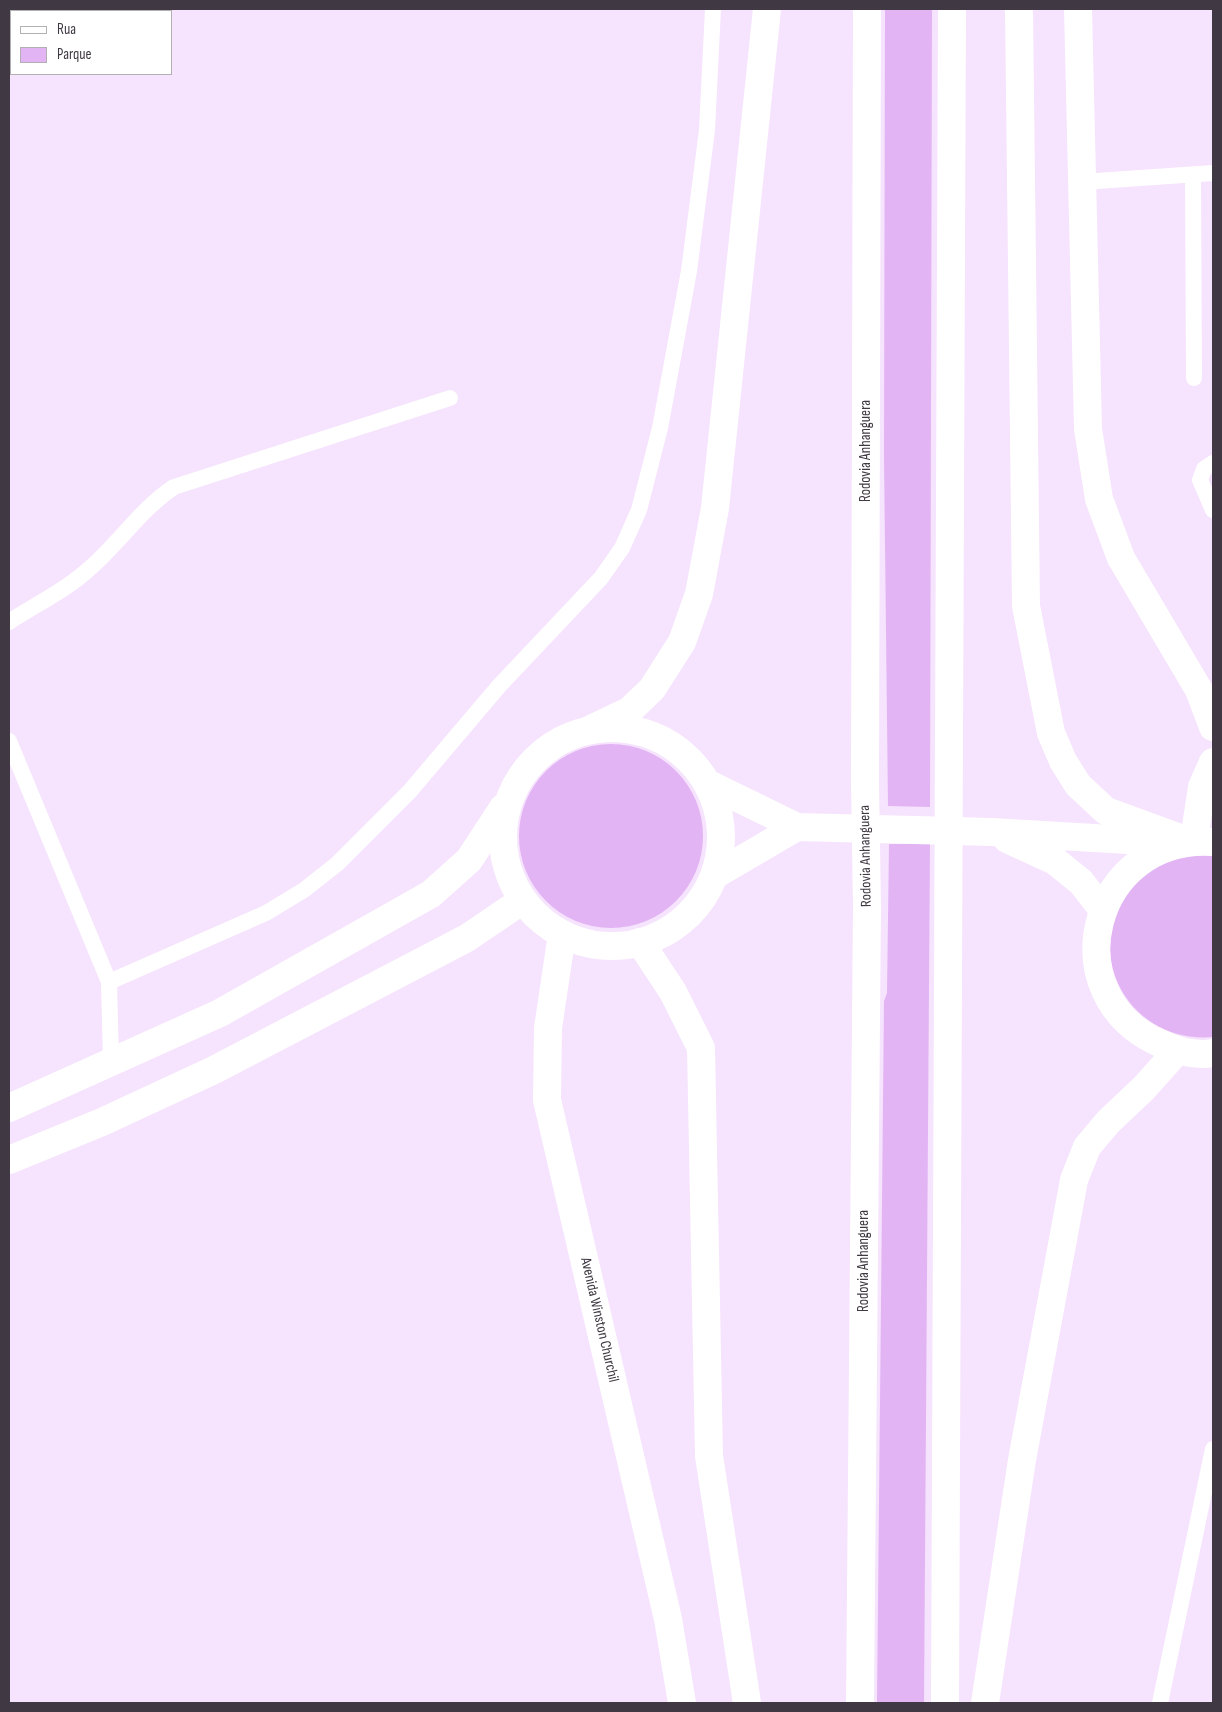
<!DOCTYPE html>
<html>
<head>
<meta charset="utf-8">
<style>
	body { margin:0 }
	#map { position:relative; width:1222px; height:1712px; overflow:hidden; background:#f6e3fd; font-family:"Sofia Sans Condensed",sans-serif }
	canvas { display:block }
	.frame { position:absolute; inset:0; border:10px solid #403943; pointer-events:none }
	.legend { position:absolute; left:10px; top:10px; width:162px; height:65px; box-sizing:border-box; background:#fff; border:1px solid #b3b0b4; margin:0; padding:6px 9px; list-style:none; font-size:15px; color:#403943 }
	.legend li { display:flex; align-items:center; gap:10px; height:25px }
	.legend b { width:25px; border:1px solid #b3b0b4 }
</style>
</head>
<body>
<div id="map">
<canvas width="1222" height="1712"></canvas>
<div class="frame"></div>
<ul class="legend">
<li><b style="height:6px;background:#fff"></b>Rua</li>
<li><b style="height:14px;background:#e2b4f4"></b>Parque</li>
</ul>
</div>
<script>
const c = document.querySelector('canvas').getContext('2d');
c.lineJoin = 'round';
function fill(path, color) {
  c.fillStyle = color;
  c.fill(path, 'evenodd');
}
function stroke(path, color, width, dash) {
  c.strokeStyle = color;
  c.lineWidth = width;
  c.lineCap = dash ? 'butt' : 'round';
  c.setLineDash(dash || []);
  c.stroke(path);
}
function drawText(font, color, halo, rows, align = 'center') {
  c.font = font + ' "Sofia Sans Condensed",sans-serif';
  c.lineWidth = 5;
  c.setLineDash([]);
  c.textBaseline = 'middle';
  c.strokeStyle = halo;
  c.fillStyle = color;
  for (const [text, x, y, turn = 0] of rows) {
    c.save();
    c.translate(x, y);
    c.rotate((+turn || 0) * Math.PI / 180);
    c.textAlign = isNaN(turn) ? turn : align;
    if (halo) c.strokeText(text, 0, 0);
    c.fillText(text, 0, 0);
    c.restore();
  }
}
const green = new Path2D(`
	M885 9H932L930 807 888 806 884 456Z
	M519 836a92 92 0 1 1 184 0a92 92 0 1 1-184 0Z
	M889 844H930L924 1703H877L884 1001 887 993Z
	M1213 853V1037C1131 1044 1080 956 1129 889 1138 877 1150 866 1164 860 1178 854 1198 855 1213 853Z`);
const lane = new Path2D(`
	M1193 175 1194 378
	M1082 182 1213 173
	M1213 463 1204 469 1200 480 1213 510
	M9 622C35 605 66 590 89 569 119 543 141 509 174 487L450 398
	M9 741 109 982 111 1061
	M109 982 266 913 304 890 337 864 410 791 499 686 601 578 622 548 639 510 660 428 689 271 707 130 713 9
	M1160 1703 1213 1449`);
const street = new Path2D(`
	M1078 9 1088 429 1099 499 1121 558 1199 690 1213 727
	M1194 840 1202 787 1213 762
	M562 934 548 1028 547 1100 668 1619 682 1703`);
const secondary = new Path2D(`
	M503 837a109 109 0 1 1 218 0a109 109 0 1 1-218 0Z
	M707 783 797 827 992 832 1179 843
	M1007 839 1055 861 1081 882 1102 909
	M1213 842C1091 834 1050 997 1162 1044 1177 1051 1196 1056 1213 1053
	M715 875 797 827
	M9 1108 220 1013 431 894 469 860 503 808
	M9 1160 102 1122 214 1070 467 938 523 900`);
const highway = new Path2D(`
	M1019 9 1026 606 1051 733 1063 761 1078 785 1106 811 1188 841
	M589 730 629 711 652 689 682 642 699 594 715 508 767 9
	M640 942 673 992 701 1048 709 1456 747 1703
	M860 1703 867 907 865 782 867 9
	M945 1703 952 9
	M985 1703 1022 1460 1074 1180 1087 1147 1108 1122 1144 1088 1177 1051`);
const streetNames = [
	["Rodovia Anhanguera",866,451,-90],
	["Rodovia Anhanguera",866,856,-91],
	["Rodovia Anhanguera",864,1261,-90],
	["Avenida Winston Churchil",599,1320,77]
];
fill(green, '#e2b4f4');
stroke(lane, '#fff', 16);
stroke(street, '#fff', 28);
stroke(secondary, '#fff', 28);
stroke(highway, '#fff', 28);
drawText('15px', '#403943', '#fff', streetNames);
</script>
</body>
</html>
